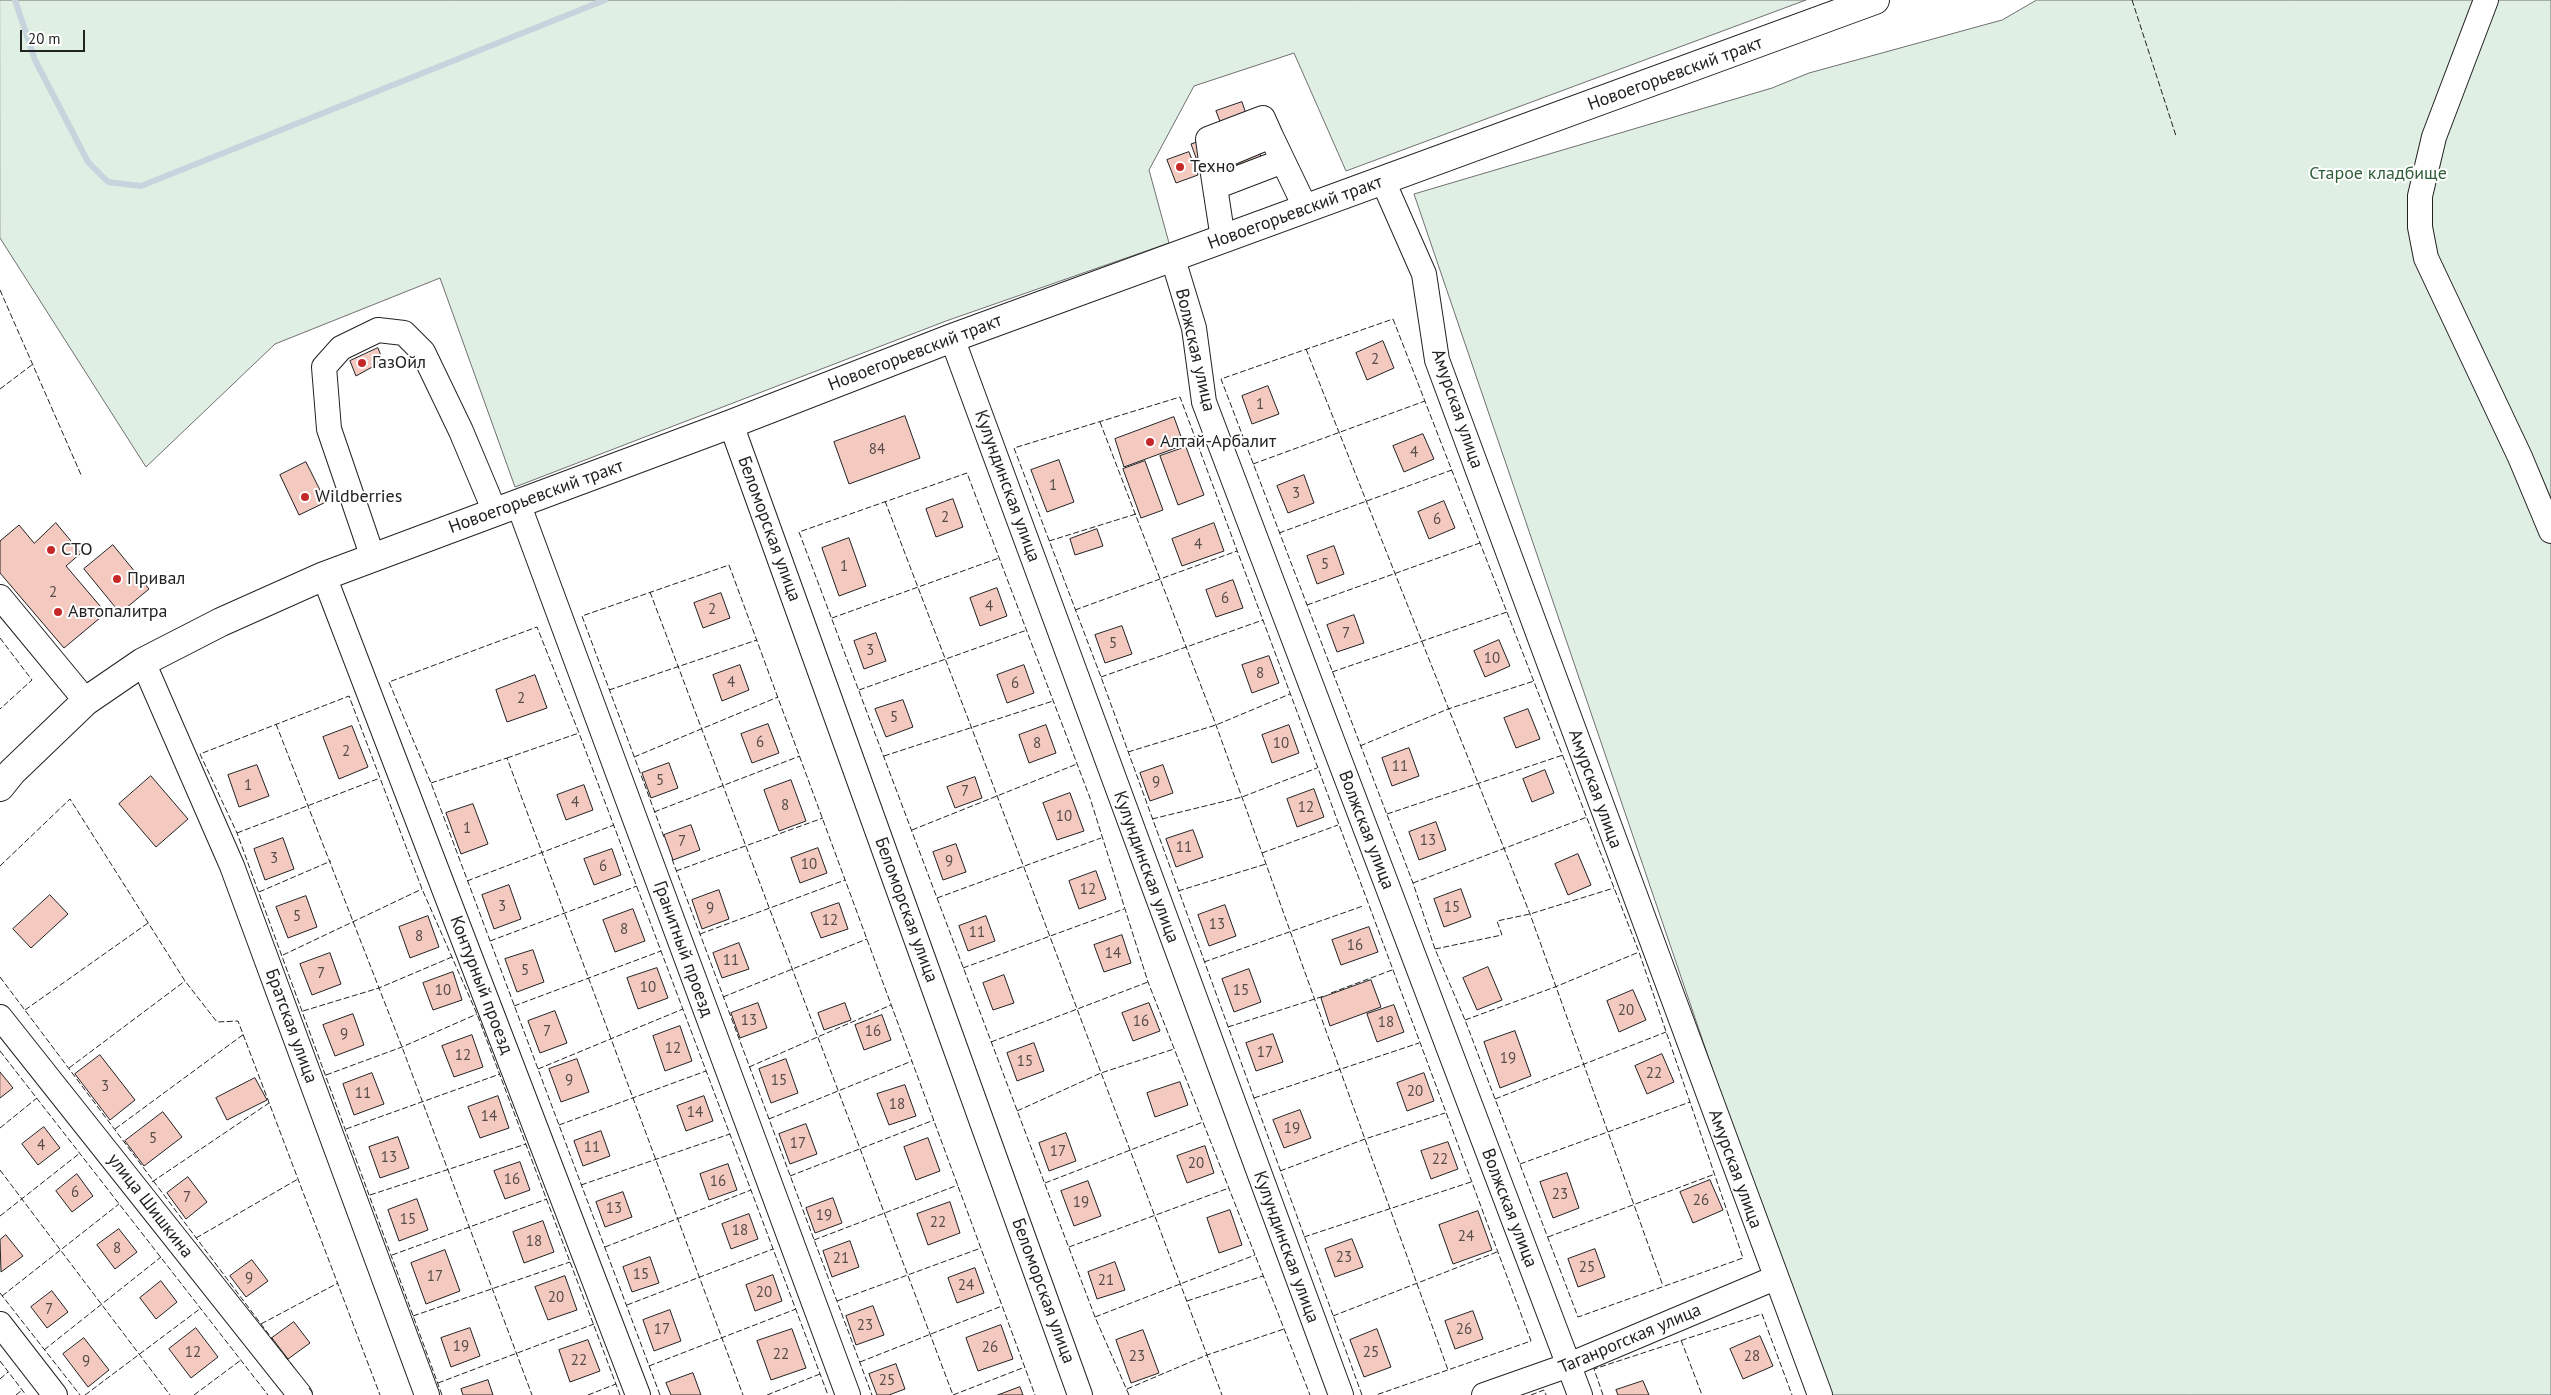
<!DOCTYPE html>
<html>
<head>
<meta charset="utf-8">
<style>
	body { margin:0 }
	#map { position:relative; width:2551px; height:1395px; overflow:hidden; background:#fff; font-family:"PT Sans",sans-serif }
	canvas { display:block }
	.scale { position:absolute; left:20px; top:30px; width:65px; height:22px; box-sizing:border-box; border:2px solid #222; border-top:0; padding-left:6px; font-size:15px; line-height:18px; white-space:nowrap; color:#222; -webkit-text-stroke:4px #fff; paint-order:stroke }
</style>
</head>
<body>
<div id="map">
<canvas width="2551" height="1395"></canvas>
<div class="scale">20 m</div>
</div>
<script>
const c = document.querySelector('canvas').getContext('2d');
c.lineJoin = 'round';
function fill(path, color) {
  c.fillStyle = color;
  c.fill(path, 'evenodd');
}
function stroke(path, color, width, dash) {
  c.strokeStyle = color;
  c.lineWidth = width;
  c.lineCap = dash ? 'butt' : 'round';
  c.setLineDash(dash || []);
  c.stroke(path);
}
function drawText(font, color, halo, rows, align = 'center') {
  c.font = font + ' "PT Sans",sans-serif';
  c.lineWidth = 4;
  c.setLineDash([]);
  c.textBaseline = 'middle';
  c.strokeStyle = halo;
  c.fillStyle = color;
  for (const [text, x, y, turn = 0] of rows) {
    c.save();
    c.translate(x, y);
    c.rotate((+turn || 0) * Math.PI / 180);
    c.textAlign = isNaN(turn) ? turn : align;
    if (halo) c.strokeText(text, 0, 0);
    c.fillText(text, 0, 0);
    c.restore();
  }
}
const green = new Path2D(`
	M0 0H1806L1346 171 1294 53 1194 86 1149 170 1169 243 946 321 515 487 440 278 275 344 146 467 0 238Z
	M2037 0H2551V1395H1830L1782 1273 1414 194 1772 88 1809 73 2002 20Z`);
const stream = new Path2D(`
	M15 0 35 60 88 162 108 182 141 186 605 0`);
const building = new Path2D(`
	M1242 102 1261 157 1203 177 1191 144 1224 132 1216 111Z
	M1189 152 1198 175 1176 183 1167 160Z
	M1383 341 1394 368 1367 380 1356 353Z
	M378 348 383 361 356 376 350 361Z
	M1268 386 1279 414 1252 424 1242 396Z
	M905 416 920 458 849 484 834 442Z
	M1174 417 1184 445 1124 467 1115 439Z
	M1423 434 1434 459 1404 472 1393 446Z
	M1186 447 1204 495 1178 505 1160 456Z
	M1059 460 1074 502 1047 512 1031 470Z
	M1145 461 1163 510 1141 518 1123 469Z
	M306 462 326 502 299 515 280 475Z
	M1304 475 1314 503 1288 513 1277 486Z
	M953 499 963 527 936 537 926 509Z
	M1444 501 1455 528 1429 539 1418 512Z
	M56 523 81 553 66 566 106 613 64 648 0 573V541L19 525 34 543Z
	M1214 523 1224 551 1182 566 1172 539Z
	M1097 529 1103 546 1075 555 1070 539Z
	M849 538 866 586 839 596 822 548Z
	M113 545 149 589 120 613 84 569Z
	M1334 546 1344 574 1317 584 1307 556Z
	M1233 580 1243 608 1216 617 1206 590Z
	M997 588 1007 616 980 626 970 598Z
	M721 593 730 618 703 628 694 603Z
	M1354 615 1364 643 1337 652 1327 625Z
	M1122 626 1132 654 1105 663 1095 635Z
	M876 633 886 661 864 669 854 641Z
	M1499 640 1510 666 1485 677 1474 651Z
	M1269 656 1279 683 1252 693 1242 665Z
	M740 665 749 690 722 701 713 675Z
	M1024 665 1034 693 1007 703 997 675Z
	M535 675 547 708 507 722 496 690Z
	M903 700 913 727 886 737 875 709Z
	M1528 709 1540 739 1516 748 1504 718Z
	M768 724 779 753 752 763 741 734Z
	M1046 725 1056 753 1029 763 1019 735Z
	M1289 725 1299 753 1272 763 1262 735Z
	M352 726 368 767 339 779 323 737Z
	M1409 748 1419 776 1392 786 1382 758Z
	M669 763 678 788 651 798 642 773Z
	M257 765 269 796 239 807 228 775Z
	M1163 765 1173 793 1150 801 1140 773Z
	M1545 770 1554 793 1532 802 1523 779Z
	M151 776 188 819 156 847 119 804Z
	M975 777 982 798 955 808 947 787Z
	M791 780 806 821 779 831 764 790Z
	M584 785 593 810 566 820 557 795Z
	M1314 789 1324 817 1297 827 1287 799Z
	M1070 793 1084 831 1057 840 1043 803Z
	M473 804 488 844 461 854 446 813Z
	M1436 822 1446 850 1419 860 1409 832Z
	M691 825 700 850 673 860 664 835Z
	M1193 830 1203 857 1176 867 1166 839Z
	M283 838 294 869 265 880 254 849Z
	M956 844 966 872 943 880 933 852Z
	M818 848 827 873 800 883 791 858Z
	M612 849 621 875 594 885 584 859Z
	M1578 854 1591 885 1568 895 1555 864Z
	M1096 871 1106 899 1079 909 1069 881Z
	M509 885 521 919 494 929 482 895Z
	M1461 889 1471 917 1444 927 1434 899Z
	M719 890 729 919 702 929 692 900Z
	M50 895 68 914 31 948 13 929Z
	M306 896 317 927 288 938 276 907Z
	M839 903 848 929 821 938 811 913Z
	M1225 905 1236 936 1209 946 1198 915Z
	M633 909 645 941 615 952 603 920Z
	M428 916 439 947 410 958 399 927Z
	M986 916 995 941 968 951 959 926Z
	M1369 927 1378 952 1341 965 1332 940Z
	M1122 935 1131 963 1104 972 1094 945Z
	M739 943 749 969 722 978 713 953Z
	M533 950 544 982 517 992 505 959Z
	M330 953 341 984 312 995 300 964Z
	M1488 967 1502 1000 1477 1010 1463 978Z
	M657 968 668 998 638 1009 627 978Z
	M1249 969 1261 1002 1234 1012 1222 979Z
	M453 972 462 1000 433 1010 423 983Z
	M1004 975 1014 1003 993 1010 983 983Z
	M1371 980 1381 1007 1330 1026 1321 998Z
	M1633 990 1646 1020 1619 1032 1607 1001Z
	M758 1003 767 1028 740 1038 731 1013Z
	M845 1003 851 1020 824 1030 818 1013Z
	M1149 1003 1160 1031 1133 1041 1122 1013Z
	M1394 1005 1404 1032 1377 1042 1367 1014Z
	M555 1011 567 1043 540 1053 528 1021Z
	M353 1014 364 1045 335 1056 323 1025Z
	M882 1015 891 1040 864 1050 855 1025Z
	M680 1026 692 1061 665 1071 653 1036Z
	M1515 1031 1531 1076 1500 1088 1484 1042Z
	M1273 1034 1283 1062 1256 1071 1246 1043Z
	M472 1035 483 1067 454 1077 442 1046Z
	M1034 1043 1044 1071 1017 1081 1007 1053Z
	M1662 1054 1674 1082 1647 1094 1635 1066Z
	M100 1055 135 1100 110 1120 75 1074Z
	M577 1059 589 1092 561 1102 549 1069Z
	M786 1059 798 1093 771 1103 759 1069Z
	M0 1072 13 1088 0 1098Z
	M372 1073 384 1104 354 1115 343 1084Z
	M1424 1073 1434 1101 1407 1111 1397 1083Z
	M255 1078 267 1100 227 1120 216 1098Z
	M1180 1082 1188 1105 1155 1117 1147 1093Z
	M905 1085 916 1116 889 1125 877 1094Z
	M498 1096 509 1128 480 1138 468 1107Z
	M704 1096 713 1121 686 1131 677 1106Z
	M1300 1110 1311 1138 1284 1148 1273 1120Z
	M163 1112 182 1137 144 1166 125 1141Z
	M806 1124 817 1154 790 1164 779 1134Z
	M44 1127 60 1148 38 1165 22 1144Z
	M601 1131 610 1156 583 1166 574 1141Z
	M1066 1133 1076 1161 1049 1171 1039 1143Z
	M398 1137 409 1168 380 1178 369 1147Z
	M928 1138 940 1171 916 1180 904 1147Z
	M1448 1142 1458 1169 1431 1179 1421 1151Z
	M1205 1146 1214 1173 1187 1183 1177 1156Z
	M520 1162 530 1190 505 1199 494 1171Z
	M728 1164 737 1190 709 1200 700 1174Z
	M1567 1173 1579 1208 1553 1218 1540 1182Z
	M77 1174 93 1196 72 1212 56 1191Z
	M188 1177 207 1202 186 1219 167 1193Z
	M1710 1180 1723 1210 1693 1223 1680 1192Z
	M1088 1181 1101 1216 1074 1226 1061 1191Z
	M623 1192 632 1217 605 1227 596 1202Z
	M833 1198 842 1223 815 1233 806 1208Z
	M417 1199 428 1230 399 1241 388 1210Z
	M950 1202 960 1233 928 1245 917 1214Z
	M1230 1210 1242 1245 1219 1253 1207 1218Z
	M1478 1211 1492 1250 1453 1264 1439 1225Z
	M749 1214 758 1239 731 1249 722 1224Z
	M543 1221 554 1252 524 1263 513 1232Z
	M119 1229 137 1252 115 1269 97 1245Z
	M6 1235 23 1256 1 1272 0 1240Z
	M1352 1239 1363 1267 1335 1277 1325 1249Z
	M850 1241 859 1267 832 1277 823 1251Z
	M1595 1249 1605 1277 1578 1287 1568 1259Z
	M445 1250 460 1291 426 1304 411 1263Z
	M650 1257 659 1283 632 1292 623 1267Z
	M252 1260 268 1281 246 1297 230 1276Z
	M1115 1262 1125 1290 1097 1299 1088 1272Z
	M975 1268 984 1293 957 1303 948 1278Z
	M773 1275 782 1301 755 1311 746 1285Z
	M565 1276 577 1310 548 1320 535 1287Z
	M161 1281 177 1302 156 1319 140 1298Z
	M52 1291 68 1312 47 1328 31 1307Z
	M873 1306 884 1335 856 1345 846 1316Z
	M670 1310 681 1341 654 1351 643 1320Z
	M1473 1311 1483 1339 1455 1349 1445 1321Z
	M294 1322 310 1343 288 1359 272 1338Z
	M1001 1325 1013 1359 978 1371 966 1338Z
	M196 1328 218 1357 191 1378 169 1349Z
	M470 1328 480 1356 451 1367 441 1338Z
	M792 1329 806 1368 771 1380 757 1341Z
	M1377 1329 1391 1367 1364 1377 1350 1340Z
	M1143 1330 1159 1373 1131 1383 1116 1340Z
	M1760 1336 1773 1366 1743 1379 1730 1349Z
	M84 1338 109 1370 88 1387 63 1354Z
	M588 1340 600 1371 570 1382 559 1350Z
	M896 1364 905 1389 889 1395H877L869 1374Z
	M693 1373 701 1395H671L666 1383Z
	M488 1380 493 1395H463L461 1389Z
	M1643 1381 1649 1395H1618L1616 1390Z
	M1020 1387 1023 1395H998Z`);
const minor = new Path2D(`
	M2486 0 2434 137 2420 196V227L2426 258 2520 457 2551 531
	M1211 161 1208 139 1263 118 1271 136
	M1383 181 1424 274 1437 360 1820 1395
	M1215 187 1283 161
	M1223 239 1211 161 1271 136 1306 209
	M1173 259 1194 328 1204 402 1580 1395
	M952 338 1341 1395
	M731 424 1080 1395
	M518 503 848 1395
	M373 558 329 429 324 367 341 348 378 330 404 333 423 352 461 431 495 512
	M324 576 638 1395
	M0 597 86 701
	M143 662 232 866 427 1395
	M0 1017 300 1395
	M0 1324 55 1395
	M1484 1395 1569 1365 1775 1278`);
const major = new Path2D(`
	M0 787 12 772 86 701 143 662 221 622 324 576 731 424 952 338 1875 0`);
const fence = new Path2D(`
	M2132 0 2176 136
	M0 290 82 477
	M1393 319 1639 952 1743 1258 1578 1317 1465 1020 1435 949 1413 883 1221 379Z
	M1306 349 1530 914 1663 1286
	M0 389 33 364
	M1100 422 1216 725 1448 1370
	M1253 464 1425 401
	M885 501 972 729 1222 1395
	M1279 533 1452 470
	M1049 541 1136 514
	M650 592 953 1395
	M1307 605 1480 543
	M1075 610 1237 551
	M832 618 999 558
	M0 638 32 680 0 709
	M1332 672 1507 612
	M1101 677 1263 620
	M609 690 757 640
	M859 690 1027 630
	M276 724 402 1047 532 1395
	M1360 746 1448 709 1534 681
	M1128 752 1216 725 1290 694
	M884 756 1053 701
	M634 757 778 697
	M507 758 579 733
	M431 783 507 758 743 1395
	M654 812 800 756
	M1387 814 1563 755
	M1152 819 1242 797 1317 768
	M912 830 1077 764
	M237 833 380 778
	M664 837 582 616 729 565 1035 1395
	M1262 853 1338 825
	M672 859 872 1395
	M0 866 70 799 185 981 217 1022 238 1021 380 1395
	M676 871 823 818
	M467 881 614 825
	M1413 883 1587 817
	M1178 891 1266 864
	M259 892 331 861
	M937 898 1101 838
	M700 934 845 880
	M490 941 637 886
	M1435 949 1502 935 1497 921 1530 914 1614 888
	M283 955 422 889
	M1204 962 1363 906
	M963 968 1124 909
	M0 977 273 1340
	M1331 993 1392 970
	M723 997 867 939
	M514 1006 661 951
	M25 1010 148 923
	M303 1011 379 988 452 957
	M1465 1020 1555 987 1639 952
	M1228 1027 1324 996
	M991 1042 1148 982
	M0 1051 268 1395
	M749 1067 891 1005
	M69 1068 185 981
	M538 1069 683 1009
	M326 1075 402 1047 477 1014
	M1254 1098 1419 1043
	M1495 1099 1666 1032
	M1017 1111 1101 1073 1174 1049
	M769 1119 912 1061
	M559 1125 706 1071
	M0 1128 37 1098
	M115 1129 244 1034
	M346 1129 500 1074
	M1520 1164 1690 1102
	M0 1170 170 1395
	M1280 1171 1365 1139 1445 1113
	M790 1176 934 1120
	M152 1182 269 1103
	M1045 1183 1203 1122
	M581 1185 730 1134
	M370 1195 526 1144
	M0 1216 80 1153
	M1304 1237 1471 1182
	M1548 1237 1715 1174
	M196 1238 298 1179
	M814 1240 958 1185
	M605 1247 751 1190
	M1069 1247 1229 1188
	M392 1255 547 1199
	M0 1293 80 1395
	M2 1296 119 1204
	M837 1301 981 1248
	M1187 1301 1263 1276
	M627 1305 773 1249
	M413 1316 570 1262
	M1333 1316 1497 1252
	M1095 1317 1255 1255
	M261 1324 338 1283
	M1681 1340 1702 1395
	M44 1350 161 1257
	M285 1356 296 1370
	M0 1361 26 1395
	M860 1362 1002 1306
	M649 1366 796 1309
	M0 1379 8 1372
	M438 1383 594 1324
	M309 1388 314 1395
	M1127 1389 1207 1355 1284 1329
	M16 1395 22 1390
	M85 1395 201 1308
	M194 1395 241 1360
	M442 1395 237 833 200 754 349 696 422 889 477 1014 620 1395
	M588 1395 616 1384
	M660 1395 431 783 389 682 537 627 579 733 828 1395
	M767 1395 820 1374
	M953 1395 1025 1367
	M1129 1395 1095 1317 799 532 967 473 1090 798 1148 982 1310 1395
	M1362 1395 1101 677 1014 448 1180 397 1531 1341 1376 1395
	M1531 1395 1544 1390 1546 1395
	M1603 1395 1594 1369 1762 1314 1792 1395`);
const markers = [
	[1180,167,5,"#c62828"],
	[362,363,5,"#c62828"],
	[1150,442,5,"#c62828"],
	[305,497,5,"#c62828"],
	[51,550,5,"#c62828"],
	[117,579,5,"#c62828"],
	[58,612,5,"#c62828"]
];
const numberNames = [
	["2",1375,360],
	["1",1260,405],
	["84",877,450],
	["4",1414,453],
	["1",1053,486],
	["3",1296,494],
	["2",945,518],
	["6",1437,520],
	["4",1198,545],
	["5",1325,565],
	["1",844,567],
	["2",53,593],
	["6",1225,599],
	["4",989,607],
	["2",712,610],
	["7",1346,634],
	["5",1113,644],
	["3",870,651],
	["10",1492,659],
	["8",1260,674],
	["4",731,683],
	["6",1015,684],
	["2",521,699],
	["5",894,718],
	["6",760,743],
	["8",1037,744],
	["10",1281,744],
	["2",346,752],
	["11",1400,767],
	["5",660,781],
	["9",1156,783],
	["1",248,786],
	["7",965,792],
	["4",575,803],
	["8",785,806],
	["12",1306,808],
	["10",1064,817],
	["1",467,829],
	["13",1428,841],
	["7",682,842],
	["11",1184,848],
	["3",274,859],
	["9",949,862],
	["10",809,865],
	["6",603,867],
	["12",1088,890],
	["3",502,907],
	["15",1452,908],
	["9",710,909],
	["5",297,917],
	["12",830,921],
	["13",1217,925],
	["8",624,930],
	["11",977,933],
	["8",419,937],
	["16",1355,946],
	["14",1113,954],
	["11",731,961],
	["5",525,971],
	["7",321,974],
	["10",648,988],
	["10",443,991],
	["15",1241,991],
	["20",1626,1011],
	["13",749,1021],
	["16",1141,1022],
	["18",1386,1023],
	["7",547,1032],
	["16",873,1032],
	["9",344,1035],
	["12",673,1049],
	["17",1265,1053],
	["12",463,1056],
	["19",1508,1059],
	["15",1025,1062],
	["22",1654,1074],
	["9",569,1081],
	["15",779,1081],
	["3",105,1087],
	["20",1415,1092],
	["11",363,1094],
	["18",897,1105],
	["14",695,1113],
	["14",489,1117],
	["19",1292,1129],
	["5",153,1139],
	["17",798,1144],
	["4",41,1146],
	["11",592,1148],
	["17",1058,1152],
	["13",389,1158],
	["22",1440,1160],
	["20",1196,1164],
	["16",512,1180],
	["16",718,1182],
	["6",75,1193],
	["23",1560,1195],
	["7",187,1198],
	["26",1701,1201],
	["19",1081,1203],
	["13",614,1209],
	["19",824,1216],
	["15",408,1220],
	["22",938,1223],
	["18",740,1231],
	["24",1466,1237],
	["18",534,1242],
	["8",117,1249],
	["23",1344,1258],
	["21",841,1259],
	["25",1587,1268],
	["15",641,1275],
	["17",435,1277],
	["9",249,1279],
	["21",1106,1281],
	["24",966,1286],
	["20",764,1293],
	["20",556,1298],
	["7",49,1310],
	["23",865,1326],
	["17",662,1330],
	["26",1464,1330],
	["19",461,1347],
	["26",990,1348],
	["12",193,1353],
	["25",1371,1353],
	["22",781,1355],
	["23",1137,1357],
	["28",1752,1357],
	["22",579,1361],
	["9",86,1362],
	["25",887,1381]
];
const streetNames = [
	["Новоегорьевский тракт",1675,74,-20],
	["Новоегорьевский тракт",1295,213,-20],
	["Волжская улица",1195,350,77],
	["Новоегорьевский тракт",915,353,-21],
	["Амурская улица",1457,409,71],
	["Кулундинская улица",1007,486,70],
	["Новоегорьевский тракт",536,497,-20],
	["Беломорская улица",769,529,70],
	["Амурская улица",1595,789,70],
	["Волжская улица",1366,830,69],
	["Кулундинская улица",1146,867,70],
	["Беломорская улица",906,910,70],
	["Гранитный проезд",683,949,70],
	["Контурный проезд",481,985,69],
	["Братская улица",291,1026,70],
	["Амурская улица",1735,1169,70],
	["улица Шишкина",150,1206,52],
	["Волжская улица",1509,1208,69],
	["Кулундинская улица",1286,1247,70],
	["Беломорская улица",1043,1291,70],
	["Таганрогская улица",1630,1339,-23]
];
const poiNames = [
	["Техно",1190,167],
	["ГазОйл",372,363],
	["Алтай-Арбалит",1160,442],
	["Wildberries",315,497],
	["СТО",61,550],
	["Привал",127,579],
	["Автопалитра",68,612]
];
const parkNames = [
	["Старое кладбище",2378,174]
];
fill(green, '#e0efe3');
stroke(green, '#6f6f6f', 1);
stroke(stream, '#c7d3dd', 6);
fill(building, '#f3c9c0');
stroke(building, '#222', 1);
stroke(minor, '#222', 26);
stroke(major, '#222', 30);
stroke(minor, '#fff', 24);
stroke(major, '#fff', 28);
stroke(fence, '#222', 1, [6, 2.5]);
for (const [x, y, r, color] of markers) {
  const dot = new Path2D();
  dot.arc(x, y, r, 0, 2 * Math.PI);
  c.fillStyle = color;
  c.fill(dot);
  stroke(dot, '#fff', 2);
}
drawText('15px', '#564c4a', null, numberNames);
drawText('18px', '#222', '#fff', streetNames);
drawText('18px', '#222', '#fff', poiNames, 'left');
drawText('18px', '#2f5e38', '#fff', parkNames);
</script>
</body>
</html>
